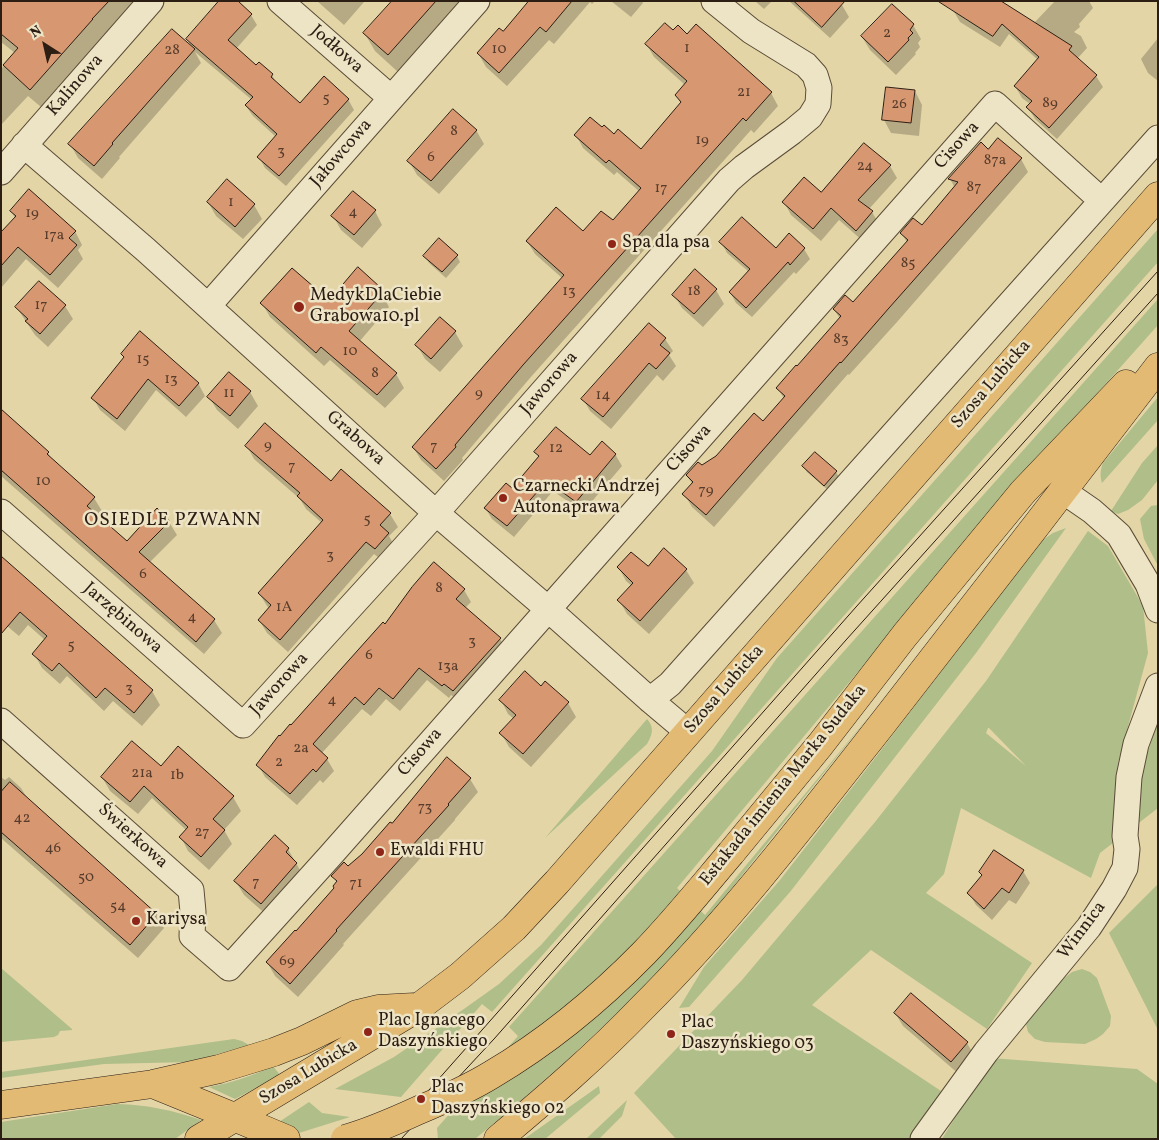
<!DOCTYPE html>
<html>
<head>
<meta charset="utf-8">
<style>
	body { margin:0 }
	#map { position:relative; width:1159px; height:1140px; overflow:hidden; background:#e3d5a6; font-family:Vollkorn,serif }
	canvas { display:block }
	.frame { position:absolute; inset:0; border:2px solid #2d1e14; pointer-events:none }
	.north { position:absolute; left:20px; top:20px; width:50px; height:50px; -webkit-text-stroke:4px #ede4c5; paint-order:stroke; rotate:325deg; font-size:14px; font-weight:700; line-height:20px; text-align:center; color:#2d1e14 }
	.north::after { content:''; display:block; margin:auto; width:18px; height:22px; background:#2d1e14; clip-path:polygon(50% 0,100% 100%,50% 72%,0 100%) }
</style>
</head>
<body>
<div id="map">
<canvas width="1159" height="1140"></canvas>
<div class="frame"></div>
<div class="north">N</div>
</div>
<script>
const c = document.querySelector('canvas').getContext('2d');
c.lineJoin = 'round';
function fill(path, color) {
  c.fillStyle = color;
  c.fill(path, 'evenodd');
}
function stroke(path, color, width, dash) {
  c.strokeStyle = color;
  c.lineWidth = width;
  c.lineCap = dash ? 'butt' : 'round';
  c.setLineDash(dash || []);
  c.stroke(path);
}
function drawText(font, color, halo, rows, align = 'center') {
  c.font = font + ' Vollkorn,serif';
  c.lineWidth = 5;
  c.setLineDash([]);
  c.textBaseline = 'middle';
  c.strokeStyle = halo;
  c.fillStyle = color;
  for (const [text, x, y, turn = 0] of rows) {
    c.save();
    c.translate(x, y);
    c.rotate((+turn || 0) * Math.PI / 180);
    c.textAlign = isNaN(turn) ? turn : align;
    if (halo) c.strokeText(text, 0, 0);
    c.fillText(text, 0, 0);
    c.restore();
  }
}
const green = new Path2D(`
	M1158 229V262L492 1012 482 1004 401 1097 335 1089 394 1057 447 1021 499 984 541 945 712 751 777 658Z
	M1158 299V325L990 514 677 888 705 915 871 714 699 929 630 1001 566 1061 511 1109 475 1139H438L437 1128 518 1036 509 1027Z
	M1158 397V420L1102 483C1100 476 1100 471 1103 463Z
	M1158 445V480L1142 500 1128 510 1118 514 1111 511 1142 463Z
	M1158 505V566L1144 539 1140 519 1151 506Z
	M1066 528 976 653 790 892 689 1007 679 1008 704 967 780 880 872 762 1041 541 1053 533Z
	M1088 531 1108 546 1143 606 1148 653 1118 763 1115 836 1136 817 1143 765 1158 723V808L1100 853 1091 878 961 808 944 874 926 893 1032 963 987 1029 871 950 812 1005 941 1091 911 1139H676L634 1093 742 980 875 822 986 681ZM988 728H989L1026 766 986 733Z
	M647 719C655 728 652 735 647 744L545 838Z
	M1158 884V1030L1109 933Z
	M1 968 72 1029V1030L60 1031 58 1035 54 1037 1 1042Z
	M1082 969 1090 972 1097 978 1111 1016 1110 1026 1103 1034 1096 1039 1085 1044 1045 1042 1035 1039 1028 1032 1026 1024 1030 1014 1062 980 1072 972Z
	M234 1039 242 1041 249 1045 190 1062 104 1064 1 1078V1072Z
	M991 1058 1137 1069 1158 1084V1139H942Z
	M273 1066 280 1075 235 1099 209 1087C231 1083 252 1076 273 1066Z
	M599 1086 600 1093 545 1139H524Z
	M627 1100 622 1116 599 1139H586Z
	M309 1102 322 1113 350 1117 299 1133 279 1122Z
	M117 1104C148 1105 172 1110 201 1120L175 1139H1V1122Z`);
const shadow = new Path2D(`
	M1 1H135L41 107 28 96 1 125V69L15 53 1 42Z
	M317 1H364V2L344 25Z
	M398 1H460L398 72 375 51 365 34Z
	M528 1H595L592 4 590 2 554 44 549 40 507 86 486 67 478 53 503 33 529 3Z
	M611 1H642L643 3 631 17Z
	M755 1H772L764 9Z
	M789 1H838L842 5 849 17 830 38Z
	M1055 1H1089L1093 8 1079 24 1080 27 1074 32 1081 36 1087 48 1077 59 1096 76 1103 87 1057 139 1035 119 1028 107 1030 104 1022 98 1015 86 1038 60 1009 34 1000 47 960 22 953 10 1034 23Z
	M892 6 913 25 921 39 918 43 920 47 915 53 916 54 896 75 870 50 862 37Z
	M251 15 257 25 236 49 256 67 272 75 277 84 300 105 348 99 354 110 286 186 265 168 259 157 276 137 253 116 246 106 252 100 195 52 201 63 119 157 120 158 102 179 78 158 70 144 192 48 187 39Z
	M688 35 771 93 778 106 754 133 751 130 530 378 462 458 463 460 444 481 421 460 413 447 562 278 535 254 527 241 584 233 613 222 640 192 617 172 614 175 583 148 576 135 614 136 641 151 681 104 676 95 685 85 654 57 647 45Z
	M1158 38V81L1148 73 1141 59Z
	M915 91 922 105 919 136 891 133 884 120Z
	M476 130 484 144 439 194 417 175 409 161Z
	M988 150 1021 159 1028 172 897 322 849 375 848 374 714 527 692 507 684 494 693 485 687 476 702 467 763 422 784 399 778 388 840 319 834 309 853 304 907 243 902 233 922 227 955 188 950 179Z
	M890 166 897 178 869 209 872 212 879 224 864 242 839 220 821 241 791 215 784 202 821 194Z
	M208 202 254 205 262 219 243 239 216 216Z
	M11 211 75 231 82 245 78 250 83 259 58 288 26 259 1 288V234L15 218Z
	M375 211 382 225 362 248 341 230 333 216Z
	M721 242 776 250 804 249 810 259 796 274 794 272 752 317 736 303 730 292 749 272 727 253Z
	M425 256H457L460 262 446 278 429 263Z
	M358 269 379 288 389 307 359 342 396 374 404 388 385 408 330 360 324 366 270 317 262 303 329 302Z
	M716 290 724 304 703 327 682 308 674 295Z
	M65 306 73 319 48 347 35 335 17 308Z
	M649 325 665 339 673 351 669 355 676 366 663 381 657 375 611 429 590 411 583 399Z
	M455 332 463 346 440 372 425 359 417 345Z
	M122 354 198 383 205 396 186 417 156 390 125 431 100 410 93 398 124 358Z
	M229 374 250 392 258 406 238 429 217 410 209 397Z
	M1 412 48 453 53 461 94 498 102 511 97 517 127 542 157 510 169 522 177 535 149 563 214 620 222 633 204 654 1 476Z
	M247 446 331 483 341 471 390 514 398 527 389 536 395 547 383 561 374 554 288 652 267 633 259 620 270 609 267 606 259 593 322 523 306 509 300 499 254 459Z
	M536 452 590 457 615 454 622 466 583 512 553 491 514 537 492 519 485 508 512 490 539 458Z
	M815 453 836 472 840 479 829 491 807 472 804 466Z
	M1 557 152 691 160 705 142 726 113 701 104 711 67 676 60 684 42 668 34 654 45 640 28 625 19 636 1 621Z
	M619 568 686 570 694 583 649 634 627 614 619 600 632 586 626 581Z
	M464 590 471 602 465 608 500 639 507 651 461 703 451 695 449 698 427 680 400 711 386 699 371 716 362 709 321 754 327 759 334 771 323 783 320 780 297 805 265 777 258 765 281 738 386 626Z
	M545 683 568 703 576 717 531 767 509 747 501 733 514 719 508 714 501 700 541 688Z
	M178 748 233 797 241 811 224 830 232 844 209 870 188 851 181 837 186 830 152 798 138 814 110 791 102 777 161 768Z
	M448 759 470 779 478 792 455 819V820L343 944 344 945 298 997 275 976 267 962 296 933 335 888 337 883 333 876 348 868 392 824Z
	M1 777 5 780 9 777 21 788 29 801 156 915 164 928 138 958 1 838Z
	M288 849 304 877 269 917 244 895 236 882Z
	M994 852 1023 871 1030 883 1016 904 1009 900 992 920 976 905 969 893 983 876Z
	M895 1013 967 1043 975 1057 960 1075 903 1026Z`);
const building = new Path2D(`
	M1 1H109L92 19H93L30 90 3 65 18 48 1 34Z
	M219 1H238L252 14 228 40 256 65 259 62 273 74 271 77 300 103 324 76 349 99 279 176 257 157 277 134 245 105 253 97 186 39Z
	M392 1H436L388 55 363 33Z
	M529 1H572L546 32 540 27 499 73 477 53 499 28 503 31Z
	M794 1H845L822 27Z
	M938 1H1001L1072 46 1069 50 1097 75 1049 128 1026 107 1032 101 1014 86 1039 57 1002 24 993 36Z
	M892 4 914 24 910 30 913 33 908 38 909 40 888 62 861 36Z
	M665 23 673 30 678 25 687 34 696 24 772 92 746 121 743 118 523 365 455 445 456 447 436 469 412 447 564 275 526 241 556 207 583 231 601 211 613 220 641 188 609 160 606 163 574 135 590 117 602 127 604 125 614 134 618 129 641 149 681 102 675 95 687 81 645 44Z
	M172 29 195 49 112 143 113 144 94 166 68 144Z
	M886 87 915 90 911 123 882 120Z
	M453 109 477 130 431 181 407 161Z
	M998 138 1022 158 889 308 841 363 840 362 706 515 682 494 693 482 686 475 698 462 702 465 716 456 754 413 763 421 785 396 776 388 796 365 797 366 841 316 833 309 845 295 853 302 908 240 900 233 913 218 922 225 958 182 948 179 981 142 988 149Z
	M864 143 891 165 858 200 873 211 856 231 831 208 813 229 782 202 804 177 821 192Z
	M227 179 255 204 235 227 207 202Z
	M29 189 76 231 69 238 77 245 50 275 18 247 1 266V232L16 216 10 211Z
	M353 191 376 210 354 235 331 216Z
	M742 217 776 248 789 233 805 248 790 265 788 262 746 308 729 292 750 269 719 242Z
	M439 238 458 255 442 272 423 256Z
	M358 267 380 287 378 289 382 293 349 331 397 373 377 395 321 347 316 353 260 303 292 268 329 300Z
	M695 269 717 289 694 314 672 295Z
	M39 281 66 305 40 334 25 321 28 319 15 307Z
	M440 317 456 331 431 359 415 345Z
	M649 323 666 338 660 345 670 353 656 369 649 363 603 417 581 399Z
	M140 331 199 383 179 406 148 379 117 419 91 398 124 357 121 354Z
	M229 372 251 391 230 416 207 397Z
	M1 409 49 452 47 454 95 497 87 506 127 541 157 508 170 521 139 552 215 619 196 642 1 470Z
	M265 423 331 481 341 469 391 513 380 525 389 533 375 549 366 542 280 640 258 620 271 605 258 593 323 520 297 496 300 493 245 446Z
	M556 427 590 455 602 441 616 454 576 502 547 481 507 526 484 508 506 483 512 488 539 456 534 452Z
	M815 452 837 471 824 486 802 466Z
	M664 548 687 569 640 621 617 600 633 583 617 567 631 552 648 566Z
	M1 556 153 690 134 713 105 688 96 698 59 663 52 671 32 654 47 636 20 612 1 634Z
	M434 562 465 589 456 599 501 638 453 691 444 684 442 686 419 668 393 699 379 688 364 705 355 697 313 744 328 758 316 772 313 769 290 794 256 765 279 735 280 736 290 724 291 725 383 622 385 624 412 587Z
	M525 671 541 686 545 681 569 702 523 754 499 733 516 715 499 700Z
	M132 741 161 766 178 746 234 796 213 819 225 830 201 857 179 837 188 827 144 786 130 802 101 777Z
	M447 757 471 778 448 804 449 805 336 930 337 931 290 984 266 962 295 930 296 931 334 888 333 886 337 881 331 876 344 862 348 866 362 854 390 822 392 823Z
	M10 782 157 914 130 945 1 832V792Z
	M275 835 289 848 286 852 297 863 261 904 234 881Z
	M994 850 1024 870 1009 893 1002 888 984 909 967 893 982 875 979 872Z
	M911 993 968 1042 951 1062 894 1013Z`);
const street = new Path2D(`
	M280 1 391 98
	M24 145 146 250 436 513 548 609 650 700 688 732
	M1 172 151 1
	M208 306 477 1
	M1063 491 1092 511 1109 526 1119 535 1148 584 1158 610
	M1 512 243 725 436 513 729 180 744 167 792 132 810 117 818 104 819 88 815 75 806 65 751 31 714 1
	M650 700 670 684 1158 138
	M1 721 191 890 193 912 192 936 229 968 330 856 995 104 1101 200
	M923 1139 986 1052 1089 927 1114 889 1125 868 1127 849 1125 836 1129 777 1136 744 1158 686`);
const primary = new Path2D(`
	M731 853 820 745 905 635 1023 492 1126 384
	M153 1084 234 1117 286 1139
	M1 1105 153 1084 219 1069 274 1052 302 1041 357 1014 378 1009 415 1007
	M199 1139 419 1007 460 976 514 928 557 882 1158 196
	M498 1139C548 1097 597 1055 642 1008 730 920 806 821 883 723 975 605 1067 486 1158 367`);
const tram = new Path2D(`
	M383 1139 421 1099 856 607 1158 271
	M401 1139 494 1039 846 640 1158 293`);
const primaryBridge = new Path2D(`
	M345 1139C370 1132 395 1121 419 1110 443 1100 468 1089 491 1075 547 1042 598 1000 644 953 675 921 703 886 731 853`);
const markers = [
	[612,244,5,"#8f2418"],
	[299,307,6,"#8f2418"],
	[503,498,5,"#8f2418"],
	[380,852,5,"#8f2418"],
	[136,921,5,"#8f2418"],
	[368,1032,5,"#8f2418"],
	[671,1034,5,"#8f2418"],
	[421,1099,5,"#8f2418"]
];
const numberNames = [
	["2",887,34],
	["1",687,49],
	["10",499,50],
	["28",172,51],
	["21",744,93],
	["5",326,99],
	["89",1050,104],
	["26",899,105],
	["8",454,132],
	["19",702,141],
	["3",281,152],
	["6",431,158],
	["87a",995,161],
	["24",865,167],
	["87",974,188],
	["17",661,189],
	["1",231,203],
	["4",353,213],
	["19",32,214],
	["17a",54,236],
	["85",908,264],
	["13",569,292],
	["18",694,292],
	["17",41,306],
	["83",841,340],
	["10",350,352],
	["15",143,360],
	["8",375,374],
	["13",171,380],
	["11",229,394],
	["9",479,394],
	["14",603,396],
	["9",268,446],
	["7",434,447],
	["12",556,449],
	["7",292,467],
	["10",43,482],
	["79",706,491],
	["5",367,520],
	["3",330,556],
	["6",143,575],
	["8",439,589],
	["1A",284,608],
	["4",192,618],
	["3",472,642],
	["5",71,646],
	["6",369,656],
	["13a",448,667],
	["3",129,689],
	["4",332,701],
	["2a",301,749],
	["2",279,763],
	["21a",142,774],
	["1b",177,776],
	["73",425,808],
	["42",22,819],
	["27",202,833],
	["46",53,849],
	["50",86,878],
	["7",256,883],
	["71",356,884],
	["54",118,907],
	["69",287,962]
];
const streetNames = [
	["Jodłowa",336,50,41],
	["Kalinowa",76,86,-49],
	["Cisowa",958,146,-48],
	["Jałowcowa",342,154,-49],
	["Jaworowa",550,384,-49],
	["Szosa Lubicka",992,385,-49],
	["Grabowa",355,439,42],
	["Cisowa",690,449,-48],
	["Jarzębinowa",122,619,41],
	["Jaworowa",280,685,-48],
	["Szosa Lubicka",725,690,-49],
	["Cisowa",421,753,-49],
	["Estakada imienia Marka Sudaka",784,786,-51],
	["Świerkowa",132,837,42],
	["Winnica",1083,931,-53],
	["Szosa Lubicka",309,1073,-31]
];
const poiNames = [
	["Spa dla psa",622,244],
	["MedykDlaCiebie",310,297],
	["Grabowa10.pl",310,318],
	["Czarnecki Andrzej",513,488],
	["Autonaprawa",513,509],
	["Ewaldi FHU",390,852],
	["Kariysa",146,921],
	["Plac Ignacego",378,1022],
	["Daszyńskiego",378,1043],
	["Plac",681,1024],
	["Daszyńskiego 03",681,1045],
	["Plac",431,1089],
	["Daszyńskiego 02",431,1110]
];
const neighbourhoodNames = [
	["OSIEDLE PZWANN",173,522]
];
fill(green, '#b0be89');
fill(shadow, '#0003');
fill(building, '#d79871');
stroke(building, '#2d1e14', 1);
stroke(street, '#5a4c38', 27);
stroke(primary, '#2d1e14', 29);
stroke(street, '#ede4c5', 25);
stroke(primary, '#e2ba73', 28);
stroke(tram, '#2d1e14', 1);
stroke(primaryBridge, '#2d1e14', 29, []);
stroke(primaryBridge, '#e2ba73', 28);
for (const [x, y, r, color] of markers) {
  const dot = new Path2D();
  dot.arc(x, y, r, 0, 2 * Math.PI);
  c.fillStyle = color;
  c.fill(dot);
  stroke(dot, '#ede4c5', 2);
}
drawText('15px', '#583c2b', null, numberNames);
drawText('18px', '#2d1e14', '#ede4c5', streetNames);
drawText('18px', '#2d1e14', '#ede4c5', poiNames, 'left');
c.letterSpacing = '1px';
drawText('19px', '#2d1e14', '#ede4c5', neighbourhoodNames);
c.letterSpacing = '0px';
</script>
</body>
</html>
